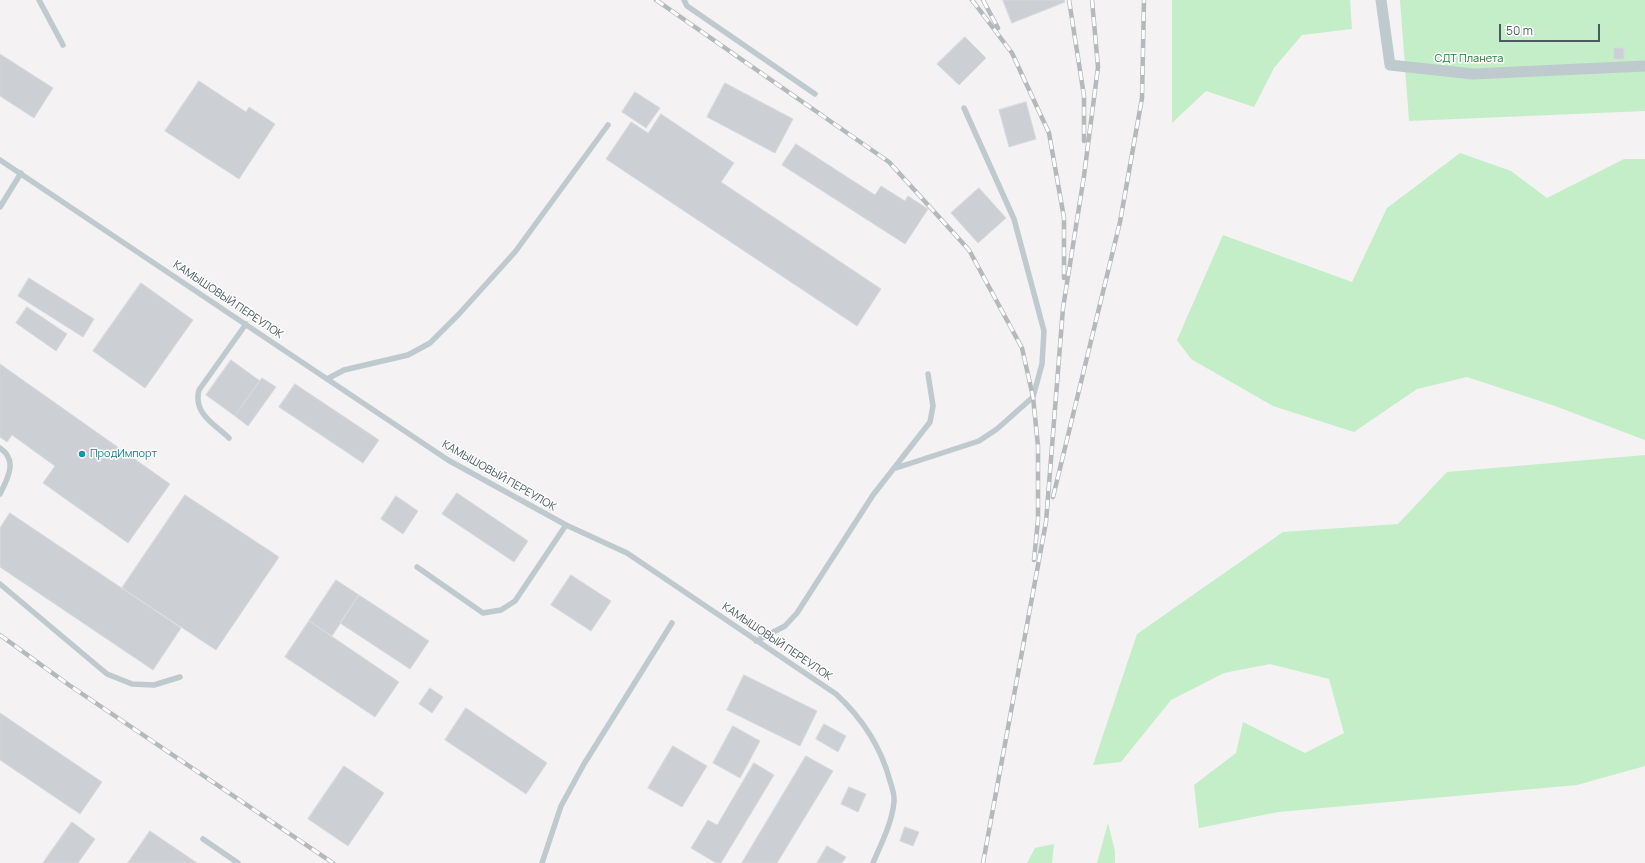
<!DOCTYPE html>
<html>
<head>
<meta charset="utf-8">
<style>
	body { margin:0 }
	#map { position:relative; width:1645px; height:863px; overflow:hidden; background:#f4f2f2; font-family:Manrope,sans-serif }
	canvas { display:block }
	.scale { position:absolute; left:1499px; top:24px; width:101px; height:18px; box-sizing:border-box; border:2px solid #4a5a5e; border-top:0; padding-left:5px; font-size:12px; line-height:14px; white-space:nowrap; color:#4a5a5e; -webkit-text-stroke:3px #fff; paint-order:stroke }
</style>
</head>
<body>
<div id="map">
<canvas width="1645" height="863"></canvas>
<div class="scale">50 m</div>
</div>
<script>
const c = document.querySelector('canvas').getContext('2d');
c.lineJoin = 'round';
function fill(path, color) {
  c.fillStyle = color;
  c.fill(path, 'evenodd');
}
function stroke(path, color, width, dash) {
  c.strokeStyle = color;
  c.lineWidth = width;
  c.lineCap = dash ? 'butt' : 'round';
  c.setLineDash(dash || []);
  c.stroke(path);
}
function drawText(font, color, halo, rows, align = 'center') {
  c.font = font + ' Manrope,sans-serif';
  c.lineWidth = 3;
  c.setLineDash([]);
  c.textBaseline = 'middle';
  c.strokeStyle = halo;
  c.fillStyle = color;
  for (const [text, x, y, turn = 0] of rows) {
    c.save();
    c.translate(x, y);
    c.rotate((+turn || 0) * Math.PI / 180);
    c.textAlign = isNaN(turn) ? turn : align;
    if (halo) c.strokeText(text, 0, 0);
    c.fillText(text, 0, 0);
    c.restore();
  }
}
const green = new Path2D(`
	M1172 0H1350L1352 29 1302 35 1274 68 1254 107 1206 91 1172 123Z
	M1400 0H1645V111L1409 121Z
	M1460 153 1511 171 1547 198 1624 159H1645V440L1555 406 1467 377 1417 389 1354 432 1273 406 1191 359 1177 340 1223 235 1352 282 1387 208Z
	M1645 455V766L1577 785 1278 812 1199 828 1194 785 1236 753 1243 722 1305 753 1344 733 1329 679 1270 664 1224 673 1171 700 1121 762 1093 765 1137 634 1283 532 1398 524 1447 472Z
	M1108 823 1115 851V863H1097Z
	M1054 844 1052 863H1027L1035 848Z`);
const building = new Path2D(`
	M1003 0H1064L1065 2 1012 23Z
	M965 37 986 58 959 85 937 64Z
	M1614 48H1624V59H1614Z
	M0 54 53 88 34 118 0 96Z
	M199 81 246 112 249 107 275 124 239 179 165 131Z
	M725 83 793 119 775 153 707 117Z
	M635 92 660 108 646 128 622 112Z
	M1026 102 1036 139 1009 147 999 110Z
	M661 114 734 163 721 182 881 289 857 326 606 159 631 122 648 133Z
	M796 144 875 195 881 186 905 201 908 196 928 209 905 244 782 165Z
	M979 188 1006 218 978 243 951 213Z
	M29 278 94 319 83 337 18 296Z
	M141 283 193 320 145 388 93 351Z
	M27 307 67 334 56 351 16 323Z
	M231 360 260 381 235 416 206 395Z
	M0 364 170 484 128 543 43 483 55 466 12 435 7 442 0 437Z
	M262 378 276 387 248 426 235 416Z
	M295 384 379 440 363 463 279 407Z
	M457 493 528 541 514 562 442 514Z
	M185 495 279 557 216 650 122 588Z
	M396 496 418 511 403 534 381 519Z
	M10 513 181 628 153 670 0 567V528Z
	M571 575 611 601 591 631 551 605Z
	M336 580 359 595 332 636 309 621Z
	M359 595 429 641 410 669 340 623Z
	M309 621 399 682 375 717 285 657Z
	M744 675 817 711 800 746 727 710Z
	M430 688 443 697 432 713 419 704Z
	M466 708 547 763 526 794 445 740Z
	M0 713 102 782 80 814 0 760Z
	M824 724 846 736 838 752 816 739Z
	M733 726 760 741 740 778 713 763Z
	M673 746 707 766 682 807 648 788Z
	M806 756 833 771 777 863H742Z
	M754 763 774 775 721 863H716L691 848 708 820 717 825Z
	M344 766 384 793 348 846 308 819Z
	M849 787 866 794 858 812 841 804Z
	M72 822 95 839 78 863H43Z
	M905 827 919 832 913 846 900 841Z
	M150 831 197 863H128Z
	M827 846 846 857 842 863H817Z`);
const lane = new Path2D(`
	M39 0 63 45
	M684 0 687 6 815 94
	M0 160 448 460 566 525 627 553 836 694C862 718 881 747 890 781 892 787 895 796 894 802 892 823 881 844 873 863
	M0 207 21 173
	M327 379 344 370 408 355 430 343 459 314 515 252 608 125
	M229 438C213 423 193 413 199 390L246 324
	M0 448C18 460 8 478 0 494
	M896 468 979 441 997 429 1033 397 1042 364 1044 331 1014 219 964 108
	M417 567 483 613 501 610 515 601 566 525
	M0 584 107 674 132 684 154 685 180 677
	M756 641 785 626 797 613 873 495 930 422 933 406 928 374
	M203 839 238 863
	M542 863 561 806 584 764 672 623`);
const street = new Path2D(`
	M1381 0 1390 65 1473 74 1645 66`);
const rail = new Path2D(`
	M656 0 889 162 969 250 1022 348 1033 397 1038 446V520L1034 560
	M972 0 1012 53 1049 133 1064 218V278
	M983 0 998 28
	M1069 0 1084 96V141
	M1053 497 1120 222 1142 98 1144 0
	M0 635 69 685 333 863
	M983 863 1046 522 1063 308 1084 176 1098 67 1092 0`);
const markers = [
	[82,454,4,"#0f9aa8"]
];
const parkNames = [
	["СДТ Планета",1469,59]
];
const streetNames = [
	["КАМЫШОВЫЙ ПЕРЕУЛОК",228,300,34],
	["КАМЫШОВЫЙ ПЕРЕУЛОК",499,476,30],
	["КАМЫШОВЫЙ ПЕРЕУЛОК",777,642,34]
];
const cultureNames = [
	["ПродИмпорт",90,454]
];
fill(green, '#c3eec8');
fill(building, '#ccd0d4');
stroke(building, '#d6dadd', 1);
stroke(lane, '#becacd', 5.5);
stroke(street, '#becacd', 11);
stroke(rail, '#b4b9bb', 4.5);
stroke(rail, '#fff', 3, [9]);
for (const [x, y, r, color] of markers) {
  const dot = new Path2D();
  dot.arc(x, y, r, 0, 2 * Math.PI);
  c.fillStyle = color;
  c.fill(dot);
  stroke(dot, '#fff', 1.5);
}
drawText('11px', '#1c7e32', '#fff', parkNames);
drawText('11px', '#4a5a5e', '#fff', streetNames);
drawText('11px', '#0d838f', '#fff', cultureNames, 'left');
</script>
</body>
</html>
